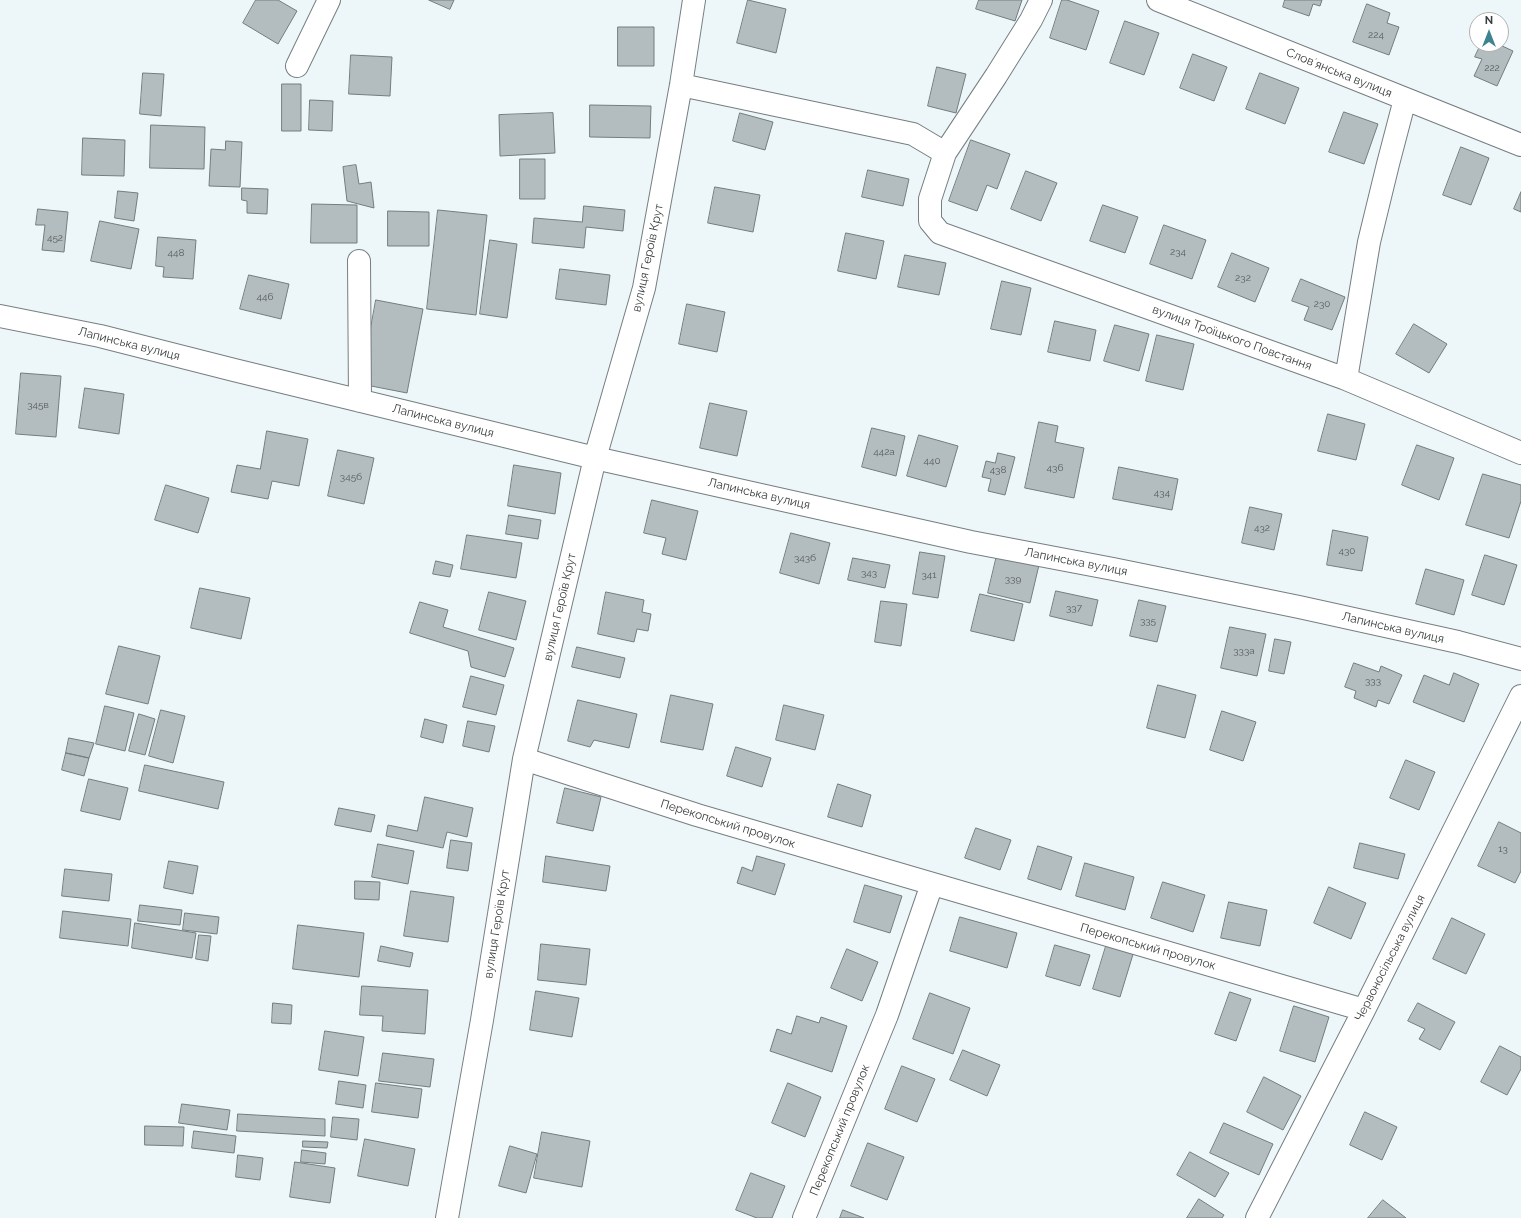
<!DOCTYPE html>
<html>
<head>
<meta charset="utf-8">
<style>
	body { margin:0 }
	#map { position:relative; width:1521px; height:1218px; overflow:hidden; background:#edf7f9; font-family:Raleway,sans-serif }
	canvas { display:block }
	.north { position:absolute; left:1469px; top:12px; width:40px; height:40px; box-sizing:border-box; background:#fff; border:1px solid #b0b1b1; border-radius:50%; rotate:0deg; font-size:11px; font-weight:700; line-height:16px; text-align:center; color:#393d3d }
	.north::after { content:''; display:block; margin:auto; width:14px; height:18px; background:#3e8490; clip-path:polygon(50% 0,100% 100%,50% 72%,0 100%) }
</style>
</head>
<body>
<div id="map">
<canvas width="1521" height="1218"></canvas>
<div class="north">N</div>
</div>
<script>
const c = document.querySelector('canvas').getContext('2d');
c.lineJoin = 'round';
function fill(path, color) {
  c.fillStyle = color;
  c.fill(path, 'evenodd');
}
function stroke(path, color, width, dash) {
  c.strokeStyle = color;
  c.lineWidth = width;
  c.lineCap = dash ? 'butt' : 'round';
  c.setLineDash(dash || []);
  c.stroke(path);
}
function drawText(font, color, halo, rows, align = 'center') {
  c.font = font + ' Raleway,sans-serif';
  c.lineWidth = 4;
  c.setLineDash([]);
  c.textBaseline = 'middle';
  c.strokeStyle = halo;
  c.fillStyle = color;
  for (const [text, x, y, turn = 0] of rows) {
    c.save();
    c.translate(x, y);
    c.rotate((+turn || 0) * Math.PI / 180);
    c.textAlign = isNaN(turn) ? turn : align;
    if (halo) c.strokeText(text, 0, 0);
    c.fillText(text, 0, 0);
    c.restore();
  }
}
const building = new Path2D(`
	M256 0H278L297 11 278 44 243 23Z
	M429 0H454L450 9Z
	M748 0 786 9 776 53 737 43Z
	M979 0H1022L1015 21 976 9Z
	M1062 0H1067L1099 11 1086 50 1050 38Z
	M1285 0H1322L1320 6 1313 4 1309 16 1283 7Z
	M1367 4 1390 13 1387 23 1399 27 1389 55 1353 42Z
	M1125 21 1159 33 1144 75 1110 63Z
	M618 27H654V66H618Z
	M1481 44H1498L1513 51 1497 86 1474 76 1482 59 1475 57Z
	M1193 54 1227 67 1214 101 1180 88Z
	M351 55 392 57 390 96 349 94Z
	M937 67 966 74 956 113 928 106Z
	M143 73 164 74 161 116 140 114Z
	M1260 73 1299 88 1285 124 1246 109Z
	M282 84H301V131H282Z
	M310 100 333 101 332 131 309 130Z
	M590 105 651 106 650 138 590 137Z
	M1344 112 1378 124 1364 164 1329 152Z
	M553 113 555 153 500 156 499 115Z
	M740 113 773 122 765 150 733 141Z
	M151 125 205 127 204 169 150 168Z
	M83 138 125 140 124 176 82 175Z
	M971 140 1010 154 997 189 987 185 977 211 949 201Z
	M226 141 242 142 240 187 209 186 211 149 225 150Z
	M1461 147 1489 158 1471 205 1443 195Z
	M520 159H545V199H520Z
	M356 165 359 184 371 182 374 208 347 201 343 167Z
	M868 170 909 179 903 206 862 197Z
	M1026 171 1057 183 1041 221 1011 209Z
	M715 187 760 195 753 232 708 223Z
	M242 188 268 189 267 214 247 213V201L242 200Z
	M118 191 138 193 134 221 115 218Z
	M1521 192V212L1514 209Z
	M312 204 357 205V243H311Z
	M1103 205 1138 217 1125 253 1090 241Z
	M584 206 625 210 623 231 586 227 584 248 532 243 534 218 582 222Z
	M38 209 68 212 64 252 42 250 45 225H36Z
	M438 210 487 215 476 315 427 309Z
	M388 211 429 212V246H388Z
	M100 221 139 229 131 269 91 261Z
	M1164 225 1206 240 1192 279 1150 264Z
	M846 233 884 241 876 279 838 271Z
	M158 237 196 240 193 279 163 277 164 267 156 266Z
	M490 240 517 244 507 318 480 314Z
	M1232 253 1269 268 1255 302 1218 287Z
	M905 255 946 263 939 295 898 287Z
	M560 269 610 275 606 305 556 299Z
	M249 275 289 284 281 319 240 309Z
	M1301 279 1345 297 1332 330 1304 320 1309 307 1292 301Z
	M1002 281 1031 288 1021 335 991 329Z
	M376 300 423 309 407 393 361 384Z
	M687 304 725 312 717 352 679 344Z
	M1055 321 1096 330 1090 361 1048 352Z
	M1414 324 1447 344 1429 373 1396 354Z
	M1115 325 1149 334 1139 371 1104 361Z
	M1157 335 1194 344 1183 390 1146 381Z
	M21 373 61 376 56 437 16 434Z
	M85 388 124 394 119 434 79 428Z
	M710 403 747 411 737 456 700 448Z
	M1328 414 1365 424 1356 460 1318 451Z
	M1039 422 1058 426 1055 442 1084 448 1074 498 1025 488Z
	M872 428 905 436 896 476 862 467Z
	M267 431 308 439 299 486 272 481 268 499 231 492 237 465 260 469Z
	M919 435 958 446 946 487 907 476Z
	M1417 445 1454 458 1439 500 1402 485Z
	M338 450 374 458 364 504 328 496Z
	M998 453 1015 457 1005 495 988 491 991 479 982 477 986 461 995 463Z
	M514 465 561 473 555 514 508 506Z
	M1119 467 1178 479 1172 510 1113 499Z
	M1483 474 1521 485V501L1509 538 1466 525Z
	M166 485 209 498 198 533 155 520Z
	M652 500 698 511 686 560 662 554 666 538 644 533Z
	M1250 507 1282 514 1274 550 1242 543Z
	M509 515 541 520 538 539 506 534Z
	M1333 530 1368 537 1362 571 1327 565Z
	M791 533 830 543 819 584 780 573Z
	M467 535 522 543 516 578 461 569Z
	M920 552 945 556 938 598 913 594Z
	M997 555 1039 565 1030 603 988 593Z
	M1485 555 1517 565 1504 605 1472 595Z
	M853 558 890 565 885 588 848 580Z
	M436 561 453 565 450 577 433 574Z
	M1426 569 1464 580 1454 615 1416 604Z
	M200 588 250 598 241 639 191 628Z
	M1056 591 1098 600 1092 626 1050 616Z
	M489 592 526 601 516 640 479 630Z
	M606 592 644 600 642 612 651 614 648 631 637 629 634 642 598 634Z
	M980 594 1023 604 1014 641 971 631Z
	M1139 600 1166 606 1157 642 1130 636Z
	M881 601 907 604 901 646 875 642Z
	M420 602 448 610 443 627 514 648 505 677 471 667 468 651 410 633Z
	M1230 627 1266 634 1257 676 1221 668Z
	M1275 639 1291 642 1284 674 1269 671Z
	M119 646 160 656 148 704 106 694Z
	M577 647 625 658 620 678 572 667Z
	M1354 663 1379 672 1381 666 1402 675 1389 704 1378 700 1376 707 1354 698 1356 691 1345 687Z
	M1454 673 1479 684 1464 722 1413 702 1424 675 1449 685Z
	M471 676 504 685 496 715 463 707Z
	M1158 685 1196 695 1185 738 1147 728Z
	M671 695 713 704 703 750 661 742Z
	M578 700 637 714 629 748 594 740 590 747 568 741Z
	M784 705 824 715 815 750 776 740Z
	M105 706 134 713 125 751 96 744Z
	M161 710 185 716 173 763 149 756Z
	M1222 711 1256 722 1243 761 1210 750Z
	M139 714 155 719 145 755 129 751Z
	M425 719 447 725 443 743 421 737Z
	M468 721 495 726 489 752 463 746Z
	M69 738 94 743 89 758 66 753Z
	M736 747 771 758 762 787 727 776Z
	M66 753 89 758 84 776 62 770Z
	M1406 760 1435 772 1419 810 1390 798Z
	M145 765 224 782 218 809 139 791Z
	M89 779 128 788 120 820 81 811Z
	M838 784 871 795 862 827 828 817Z
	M565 788 601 797 593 831 557 823Z
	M425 797 473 808 467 837 447 832 443 848 386 836 388 825 417 831Z
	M339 808 375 815 371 832 335 825Z
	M1499 822 1521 833V871L1515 883 1478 866Z
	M976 828 1011 840 1000 870 965 858Z
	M451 840 472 843 468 871 447 868Z
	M1360 843 1405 854 1398 879 1354 868Z
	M378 844 414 851 408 884 372 877Z
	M1038 846 1072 857 1061 890 1028 879Z
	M546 856 610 866 606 891 543 882Z
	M757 856 785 864 775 895 737 883 742 867 752 871Z
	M169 861 198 866 193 894 164 888Z
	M1085 863 1134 877 1125 910 1076 896Z
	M65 869 112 874 109 901 62 896Z
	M355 881 380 882 379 900 355 899Z
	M1163 882 1205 895 1193 932 1151 918Z
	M865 885 902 896 890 933 854 922Z
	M1329 887 1366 903 1351 939 1314 923Z
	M411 891 454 897 448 942 404 936Z
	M1229 902 1267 910 1260 946 1221 938Z
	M140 905 182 910 180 925 138 921Z
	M63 911 131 919 128 946 60 938Z
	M185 913 219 917 217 934 183 930Z
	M960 917 1017 933 1007 968 950 951Z
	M1452 918 1485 934 1466 974 1433 959Z
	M135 923 196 933 192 958 132 948Z
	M298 925 364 933 359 977 293 969Z
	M199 935 211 936 208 961 196 959Z
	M1107 943 1134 951 1120 997 1093 989Z
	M541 944 590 949 586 985 538 980Z
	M1055 945 1090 955 1080 986 1046 976Z
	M381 946 413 953 410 967 378 961Z
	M847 949 878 962 862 1001 831 988Z
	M362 986 428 990 425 1034 382 1031 383 1016 360 1015Z
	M536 991 579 998 572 1037 530 1030Z
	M1230 992 1251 999 1236 1041 1215 1034Z
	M930 993 970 1008 953 1054 913 1039Z
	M273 1003 292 1005 291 1024 272 1023Z
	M1418 1003 1455 1022 1440 1050 1419 1039 1425 1029 1408 1021Z
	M1294 1006 1329 1017 1315 1062 1280 1051Z
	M797 1016 819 1023 821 1017 847 1026 832 1072 770 1051 777 1029 791 1034Z
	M325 1031 364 1037 358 1076 319 1070Z
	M1500 1046 1521 1057V1069L1507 1095 1481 1082Z
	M963 1050 1000 1065 987 1096 950 1080Z
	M383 1053 434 1059 430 1087 379 1081Z
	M902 1066 935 1079 917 1122 885 1109Z
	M1264 1077 1301 1096 1283 1130 1247 1112Z
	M339 1081 366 1085 363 1108 336 1104Z
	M376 1083 422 1089 418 1118 372 1112Z
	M788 1083 821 1097 805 1137 772 1123Z
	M182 1104 230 1110 227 1130 179 1123Z
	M1365 1112 1397 1127 1382 1160 1350 1145Z
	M238 1114 325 1119V1136L237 1131Z
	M333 1117 359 1119 357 1140 331 1137Z
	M1224 1123 1273 1144 1259 1175 1210 1153Z
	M145 1126 184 1127 183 1146 145 1145Z
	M194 1131 236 1136 234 1153 192 1148Z
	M542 1132 590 1141 582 1187 534 1178Z
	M365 1139 415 1149 408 1186 358 1176Z
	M303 1141 328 1142 327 1148 303 1147Z
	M868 1143 904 1157 887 1200 851 1186Z
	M510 1146 537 1154 526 1193 499 1186Z
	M302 1150 326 1153 325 1164 301 1162Z
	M1190 1152 1229 1173 1215 1197 1177 1175Z
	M238 1155 263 1158 260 1180 236 1177Z
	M295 1162 335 1168 330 1203 290 1197Z
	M751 1173 785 1186 772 1218H757L736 1210Z
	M1199 1199 1224 1215 1222 1218H1187Z
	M1383 1200 1406 1218H1368Z
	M843 1210 864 1218H840Z`);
const minor = new Path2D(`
	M1041 0 1031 20 996 76 945 153 930 199V221L940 233 1346 379 1521 453
	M1158 0 1521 145
	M297 66 329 0
	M681 85 913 134 945 153
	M359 261 360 401
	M0 316 100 336 234 370 595 458 971 542 1113 569 1299 607 1458 642 1521 659
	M1346 379 1369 242 1388 164 1405 99
	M524 759 697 815 1364 1010
	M447 1218 482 1020 524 759 595 458 644 288 681 85 694 0
	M804 1218 887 1015 932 884
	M1257 1218 1364 1010 1521 696`);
const numberNames = [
	["224",1376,35],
	["222",1492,68],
	["452",55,238],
	["234",1178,252],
	["448",176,253],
	["232",1243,278],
	["446",265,297],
	["230",1322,304],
	["345в",38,405],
	["442а",884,452],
	["440",932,461],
	["436",1055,468],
	["438",998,470],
	["345б",351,477],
	["434",1162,493],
	["432",1262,528],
	["430",1347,551],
	["343б",805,558],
	["343",869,573],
	["341",929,575],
	["339",1013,579],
	["337",1074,608],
	["335",1148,621],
	["333а",1244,651],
	["333",1373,681],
	["13",1503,849]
];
const streetNames = [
	["Словʼянська вулиця",1339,73,22],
	["вулиця Героїв Крут",648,258,-78],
	["вулиця Троїцького Повстання",1232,338,20],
	["Лапинська вулиця",129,344,14],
	["Лапинська вулиця",443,421,14],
	["Лапинська вулиця",759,494,13],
	["Лапинська вулиця",1076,562,11],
	["вулиця Героїв Крут",560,607,-77],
	["Лапинська вулиця",1393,628,13],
	["Перекопський провулок",728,824,17],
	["вулиця Героїв Крут",497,924,-81],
	["Перекопський провулок",1148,947,16],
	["Червоносільська вулиця",1390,958,-63],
	["Перекопський провулок",840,1130,-68]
];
fill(building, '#b3bcbe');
stroke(building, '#747c7e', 1);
stroke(minor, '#767e80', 24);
stroke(minor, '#fff', 22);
drawText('10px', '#585d5d', null, numberNames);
drawText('12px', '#393d3d', '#fff', streetNames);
</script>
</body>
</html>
